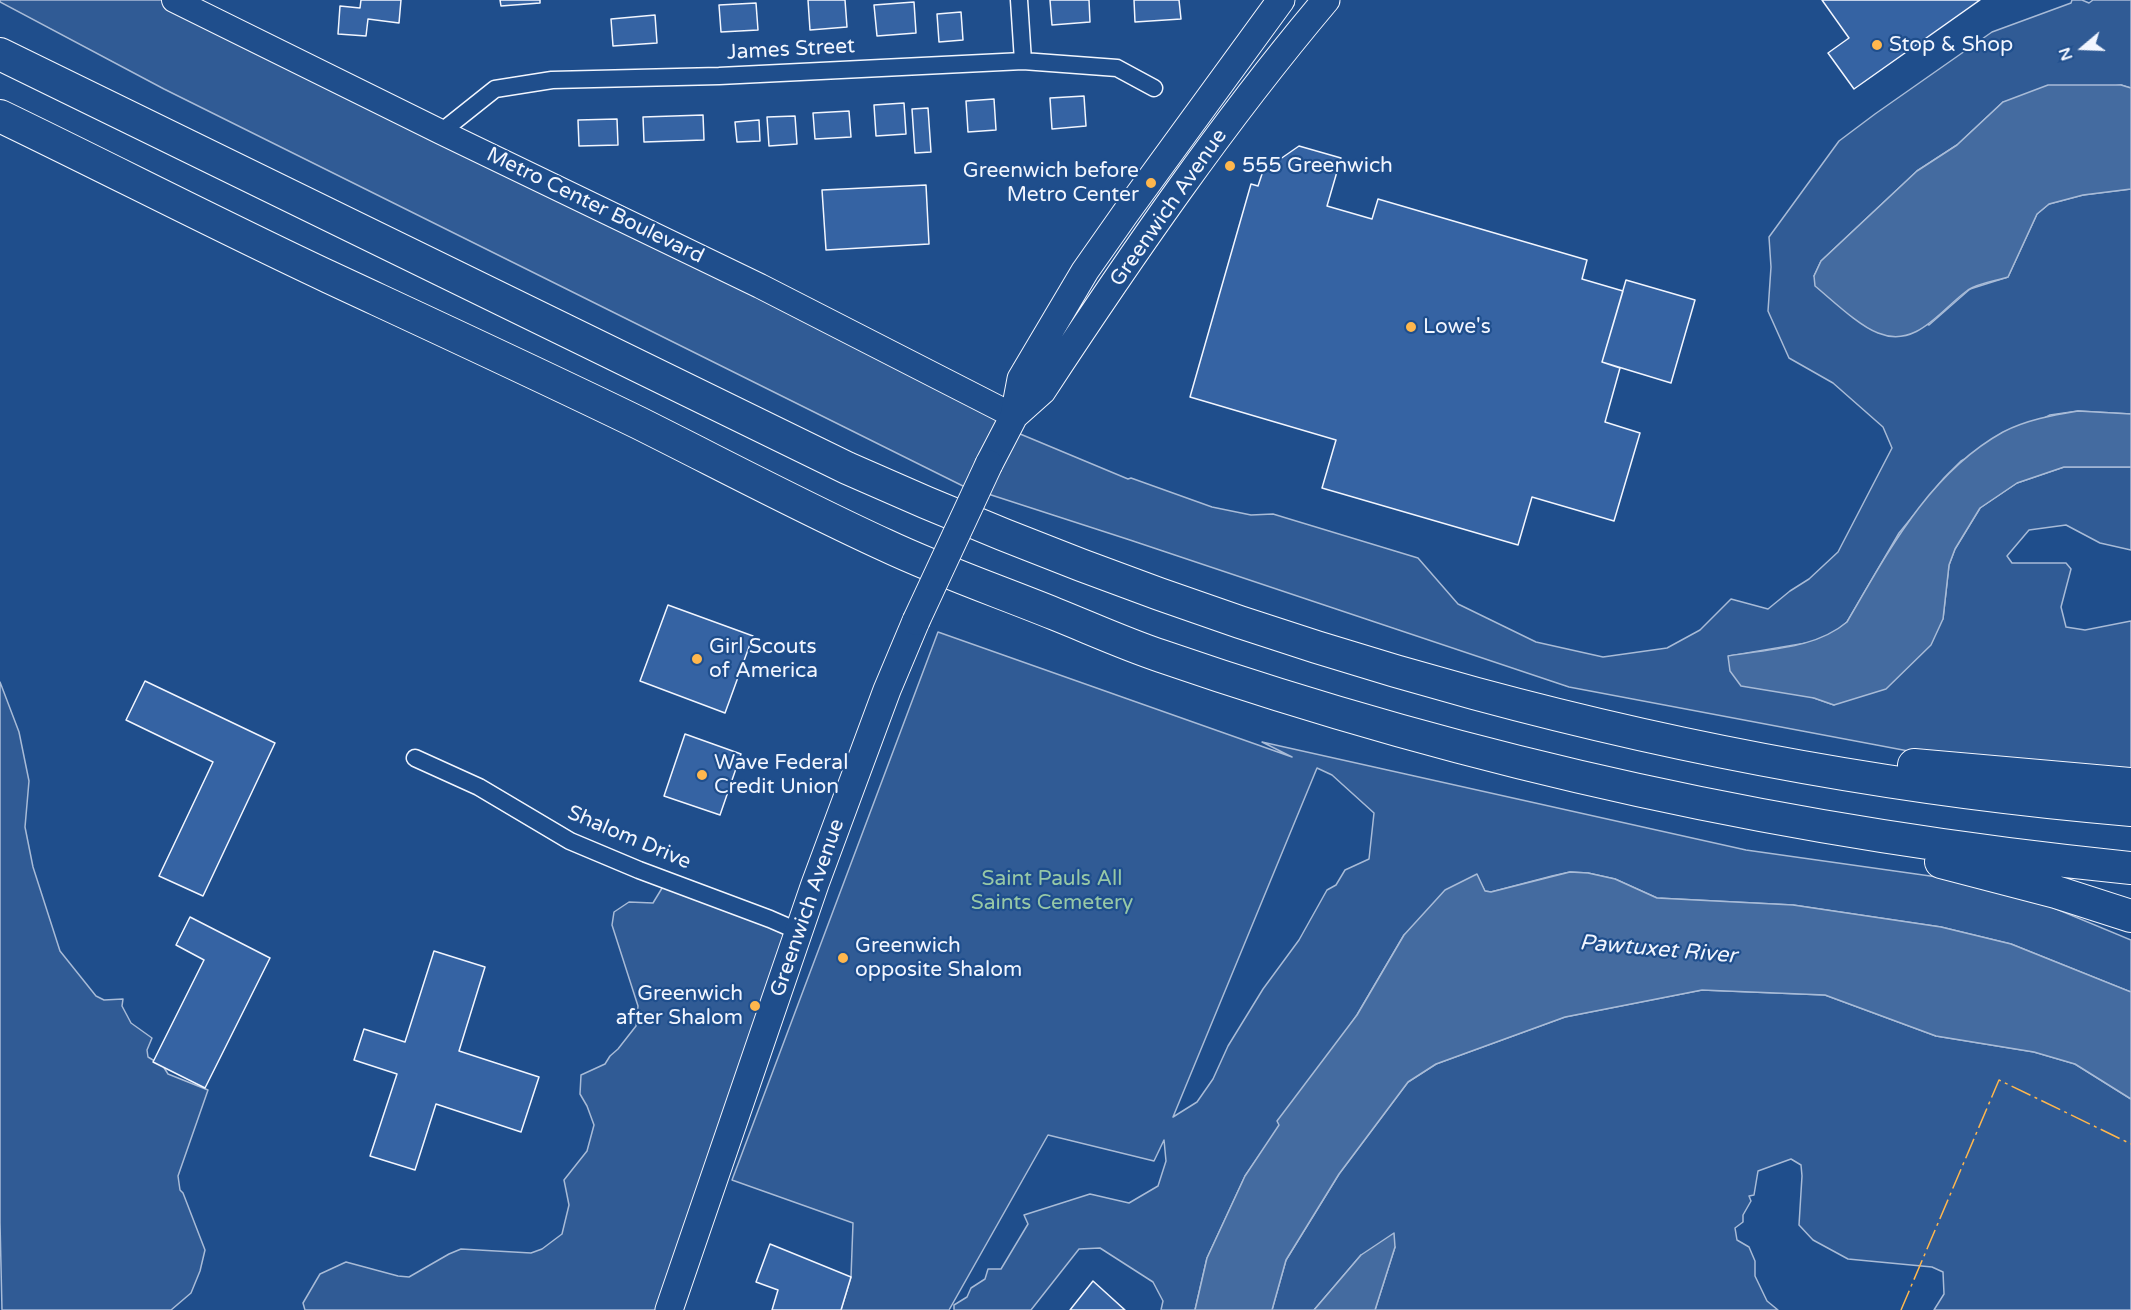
<!DOCTYPE html>
<html>
<head>
<meta charset="utf-8">
<style>
	body { margin:0 }
	#map { position:relative; width:2131px; height:1310px; overflow:hidden; background:#1f4e8c; font-family:"Varela Round",sans-serif }
	canvas { display:block }
	.north { position:absolute; left:2053px; top:18px; width:60px; height:60px; -webkit-text-stroke:4px #1f4e8c; paint-order:stroke; rotate:251deg; font-size:16px; font-weight:700; line-height:24px; text-align:center; color:#f2f6ff }
	.north::after { content:''; display:block; margin:auto; width:21px; height:27px; background:#f2f6ff; clip-path:polygon(50% 0,100% 100%,50% 72%,0 100%) }
</style>
</head>
<body>
<div id="map">
<canvas width="2131" height="1310"></canvas>
<div class="north">N</div>
</div>
<script>
const c = document.querySelector('canvas').getContext('2d');
c.lineJoin = 'round';
function fill(path, color) {
  c.fillStyle = color;
  c.fill(path, 'evenodd');
}
function stroke(path, color, width, dash) {
  c.strokeStyle = color;
  c.lineWidth = width;
  c.lineCap = dash ? 'butt' : 'round';
  c.setLineDash(dash || []);
  c.stroke(path);
}
function drawText(font, color, halo, rows, align = 'center') {
  c.font = font + ' "Varela Round",sans-serif';
  c.lineWidth = 4.5;
  c.setLineDash([]);
  c.textBaseline = 'middle';
  c.strokeStyle = halo;
  c.fillStyle = color;
  for (const [text, x, y, turn = 0] of rows) {
    c.save();
    c.translate(x, y);
    c.rotate((+turn || 0) * Math.PI / 180);
    c.textAlign = isNaN(turn) ? turn : align;
    if (halo) c.strokeText(text, 0, 0);
    c.fillText(text, 0, 0);
    c.restore();
  }
}
const built = new Path2D(`
	M0 0H175L1014 416 1013 431 1128 479 1131 478 1212 507 1251 515 1273 514 1418 558 1458 604 1536 642 1603 657 1667 648 1700 630 1731 599 1768 609 1790 591 1809 579 1838 552 1892 448 1883 427 1833 383 1789 358 1768 311 1771 267 1769 237 1839 141 1875 114 1992 32 2071 3 2072 0H2082L2089 3 2093 0H2131V88L2121 85 2003 102 1957 145 1917 171 1821 261 1814 276 1929 325 1970 289 2008 277 2037 214 2049 204 2083 195 2131 189V414L2078 411 2050 415 1961 461 1944 478 1899 533 1847 622 1834 633 1812 642 1729 656 1814 698 1834 705 1943 619 1949 565 1955 549 1980 508 2017 483 2064 467H2131V550L2100 543 2066 525 2029 530 2007 556 2012 563H2066L2071 569 2061 607 2066 627 2085 630 2131 621V774L1919 753 1569 687 1130 540 982 492 971 490 164 89 0 2Z
	M938 632 1292 757 1262 742 1746 850 2001 886 2131 940V992L2011 944 1941 927 1793 905 1657 898 1615 879 1588 873 1570 872 1552 876 1491 892 1485 891 1476 875 1404 935 1357 1015 1245 1176 1207 1258 1195 1310H1161L1163 1301 1153 1282 1100 1248 1079 1249 1031 1310H954V1305L967 1297 971 1288 985 1279 988 1269H1001L1028 1224 1024 1215 1090 1194 1129 1203 1158 1186 1166 1161 1164 1140 1154 1161 1048 1135 949 1310H841L851 1277 853 1223 732 1180ZM1317 768 1332 775 1374 813 1369 859 1345 870 1336 885 1327 890 1299 940 1263 989 1228 1046 1213 1079 1197 1102 1173 1117Z
	M0 682 19 732 29 781 25 827 33 867 60 951 96 996 104 1000 123 999 122 1006 131 1023 152 1038 147 1050 148 1057 163 1066 168 1074 208 1090 178 1176 180 1190 183 1193 205 1250 200 1271 191 1293 171 1310H2L0 1222Z
	M670 875 796 932 671 1310H305L303 1303 320 1274 346 1262 398 1276 409 1277 449 1254 461 1249 531 1253 542 1249 562 1234 569 1205 564 1180 587 1151 594 1125 587 1106 580 1094 581 1075 605 1064 610 1056 618 1049 636 1026 638 1006 612 925 614 912 629 902 653 903Z
	M1702 990 1825 995 1936 1036 2034 1052 2075 1064 2131 1099V1310H1934L1944 1294 1943 1272 1932 1267 1848 1259 1813 1240 1799 1225 1802 1176 1801 1165 1791 1159 1758 1171 1754 1195 1749 1196 1751 1201 1743 1215V1222L1735 1228 1737 1240 1749 1247 1755 1261V1276L1767 1301 1778 1310H1375L1395 1247 1361 1255 1314 1310H1272L1286 1260 1339 1174 1408 1082 1436 1064 1565 1017Z`);
const water = new Path2D(`
	M2048 85H2121L2131 88V189L2083 195 2049 204 2037 214 2008 277C1996 281 1979 283 1968 290 1941 309 1917 349 1878 333 1859 326 1832 300 1815 286L1814 276 1821 261 1917 171 1957 145 2003 102Z
	M2078 411 2131 414V467H2064L2017 483 1980 508 1955 549 1949 565 1943 619 1931 645 1886 689 1834 705 1814 698 1741 686 1730 671 1728 656C1768 649 1815 649 1847 622 1888 552 1929 473 2003 432 2026 420 2053 415 2078 411Z
	M1570 872 1588 873 1615 879 1657 898 1793 905 1941 927 2011 944 2131 992V1099L2075 1064 2034 1052 1936 1036 1825 995 1702 990 1565 1017 1436 1064 1408 1082 1339 1174 1286 1260 1272 1310H1195L1207 1258 1245 1176 1279 1125 1277 1121 1357 1015 1404 935 1445 890 1477 874 1485 891 1491 892Z
	M1394 1233 1395 1247 1375 1310H1314L1361 1255Z`);
const building = new Path2D(`
	M361 0H401L399 23 368 19 366 36 338 34 340 6 360 8Z
	M500 0H540V3L501 6Z
	M808 0H845L847 27 810 30Z
	M1050 0H1089L1090 22 1052 25Z
	M1134 0H1179L1181 19 1135 22Z
	M1822 0H1980L1854 89 1828 53 1849 38Z
	M914 2 916 33 877 36 874 5Z
	M756 3 758 30 721 32 719 5Z
	M961 12 963 40 939 42 937 14Z
	M655 15 657 43 613 46 611 19Z
	M1084 96 1086 126 1052 129 1050 98Z
	M994 99 996 130 968 132 966 101Z
	M904 103 906 134 876 136 874 105Z
	M928 108 931 152 915 153 912 109Z
	M849 111 851 137 815 139 813 113Z
	M703 115 704 140 644 142 643 117Z
	M795 116 797 144 769 146 767 117Z
	M617 119 618 145 579 146 578 120Z
	M759 120 760 141 737 142 735 122Z
	M1299 146 1341 158 1327 206 1372 219 1378 199 1587 260 1582 279 1623 291 1602 362 1620 368 1605 422 1640 433 1614 521 1532 497 1518 545 1322 488 1336 440 1190 397 1251 184 1258 186 1263 171Z
	M926 185 929 244 826 250 822 190Z
	M1626 280 1695 300 1671 383 1602 362Z
	M668 605 753 636 725 713 640 681Z
	M145 681 275 743 203 896 159 876 213 762 126 720Z
	M685 734 741 754 720 815 664 796Z
	M190 917 270 958 205 1088 153 1062 204 960 176 945Z
	M434 951 485 967 459 1051 539 1077 521 1132 436 1104 415 1170 370 1156 397 1074 354 1060 364 1029 405 1042Z
	M770 1244 851 1277 841 1310H772L778 1290 756 1282Z
	M1093 1281 1125 1310H1070Z`);
const street = new Path2D(`
	M1019 0 1023 61
	M441 132 495 89 552 80 719 76 1023 61 1117 68 1154 88
	M415 758 479 787 570 841 639 870 770 919 800 932`);
const secondary = new Path2D(`
	M174 0 441 132 760 286 1014 416`);
const primary = new Path2D(`
	M1014 416 1042 391C1130 257 1223 122 1326 0
	M989 464 1014 416 1021 379 1085 271 1125 214 1281 0
	M669 1310 815 884 887 690 916 621`);
const highway = new Path2D(`
	M0 54 847 468C1253 650 1687 773 2131 810
	M0 116C110 169 218 225 329 277 432 325 536 373 639 423 721 464 802 507 885 545 940 571 998 591 1055 614 1090 628 1125 644 1161 656 1477 765 1798 835 2131 868
	M1914 765 2131 784
	M1941 862 2056 892 2131 916`);
const primaryBridge = new Path2D(`
	M916 621 989 464`);
const power = new Path2D(`
	M1901 1310 1999 1080 2131 1144`);
const markers = [
	[1877,45,6,"#ffb74d"],
	[1230,166,6,"#ffb74d"],
	[1151,183,6,"#ffb74d"],
	[1411,327,6,"#ffb74d"],
	[697,659,6,"#ffb74d"],
	[702,775,6,"#ffb74d"],
	[843,958,6,"#ffb74d"],
	[755,1006,6,"#ffb74d"]
];
const poiNames = [
	["Stop & Shop",1889,45],
	["555 Greenwich",1242,166],
	["Greenwich before",1139,171,"right"],
	["Metro Center",1139,195,"right"],
	["Lowe's",1423,327],
	["Girl Scouts",709,647],
	["of America",709,671],
	["Wave Federal",714,763],
	["Credit Union",714,787],
	["Greenwich",855,946],
	["opposite Shalom",855,970],
	["Greenwich",743,994,"right"],
	["after Shalom",743,1018,"right"]
];
const streetNames = [
	["James Street",791,50,-3],
	["Metro Center Boulevard",595,206,26],
	["Greenwich Avenue",1169,208,-55],
	["Shalom Drive",629,838,23],
	["Greenwich Avenue",808,908,-71]
];
const parkNames = [
	["Saint Pauls All",1052,879],
	["Saints Cemetery",1052,903]
];
const waterNames = [
	["Pawtuxet River",1658,950,5]
];
fill(built, '#305b95');
stroke(built, '#a8bbd7', 1.5);
fill(water, '#446ba0');
stroke(water, '#a8bbd7', 1.5);
fill(building, '#3563a3');
stroke(building, '#f2f6ff', 1.5);
stroke(street, '#f2f6ff', 19);
stroke(secondary, '#f2f6ff', 26);
stroke(primary, '#f2f6ff', 29);
stroke(highway, '#f2f6ff', 34);
stroke(street, '#1f4e8c', 16);
stroke(secondary, '#1f4e8c', 24);
stroke(primary, '#1f4e8c', 27);
stroke(highway, '#1f4e8c', 32);
stroke(primaryBridge, '#f2f6ff', 29, []);
stroke(primaryBridge, '#1f4e8c', 27);
stroke(power, '#ffb74d', 1.5, [21, 4.5, 3, 4.5]);
for (const [x, y, r, color] of markers) {
  const dot = new Path2D();
  dot.arc(x, y, r, 0, 2 * Math.PI);
  c.fillStyle = color;
  c.fill(dot);
  stroke(dot, '#1f4e8c', 2);
}
drawText('21px', '#f2f6ff', '#1f4e8c', poiNames, 'left');
drawText('21px', '#f2f6ff', '#1f4e8c', streetNames);
drawText('21px', '#97c8a6', '#1f4e8c', parkNames);
drawText('italic 22px', '#f2f6ff', '#1f4e8c', waterNames);
</script>
</body>
</html>
